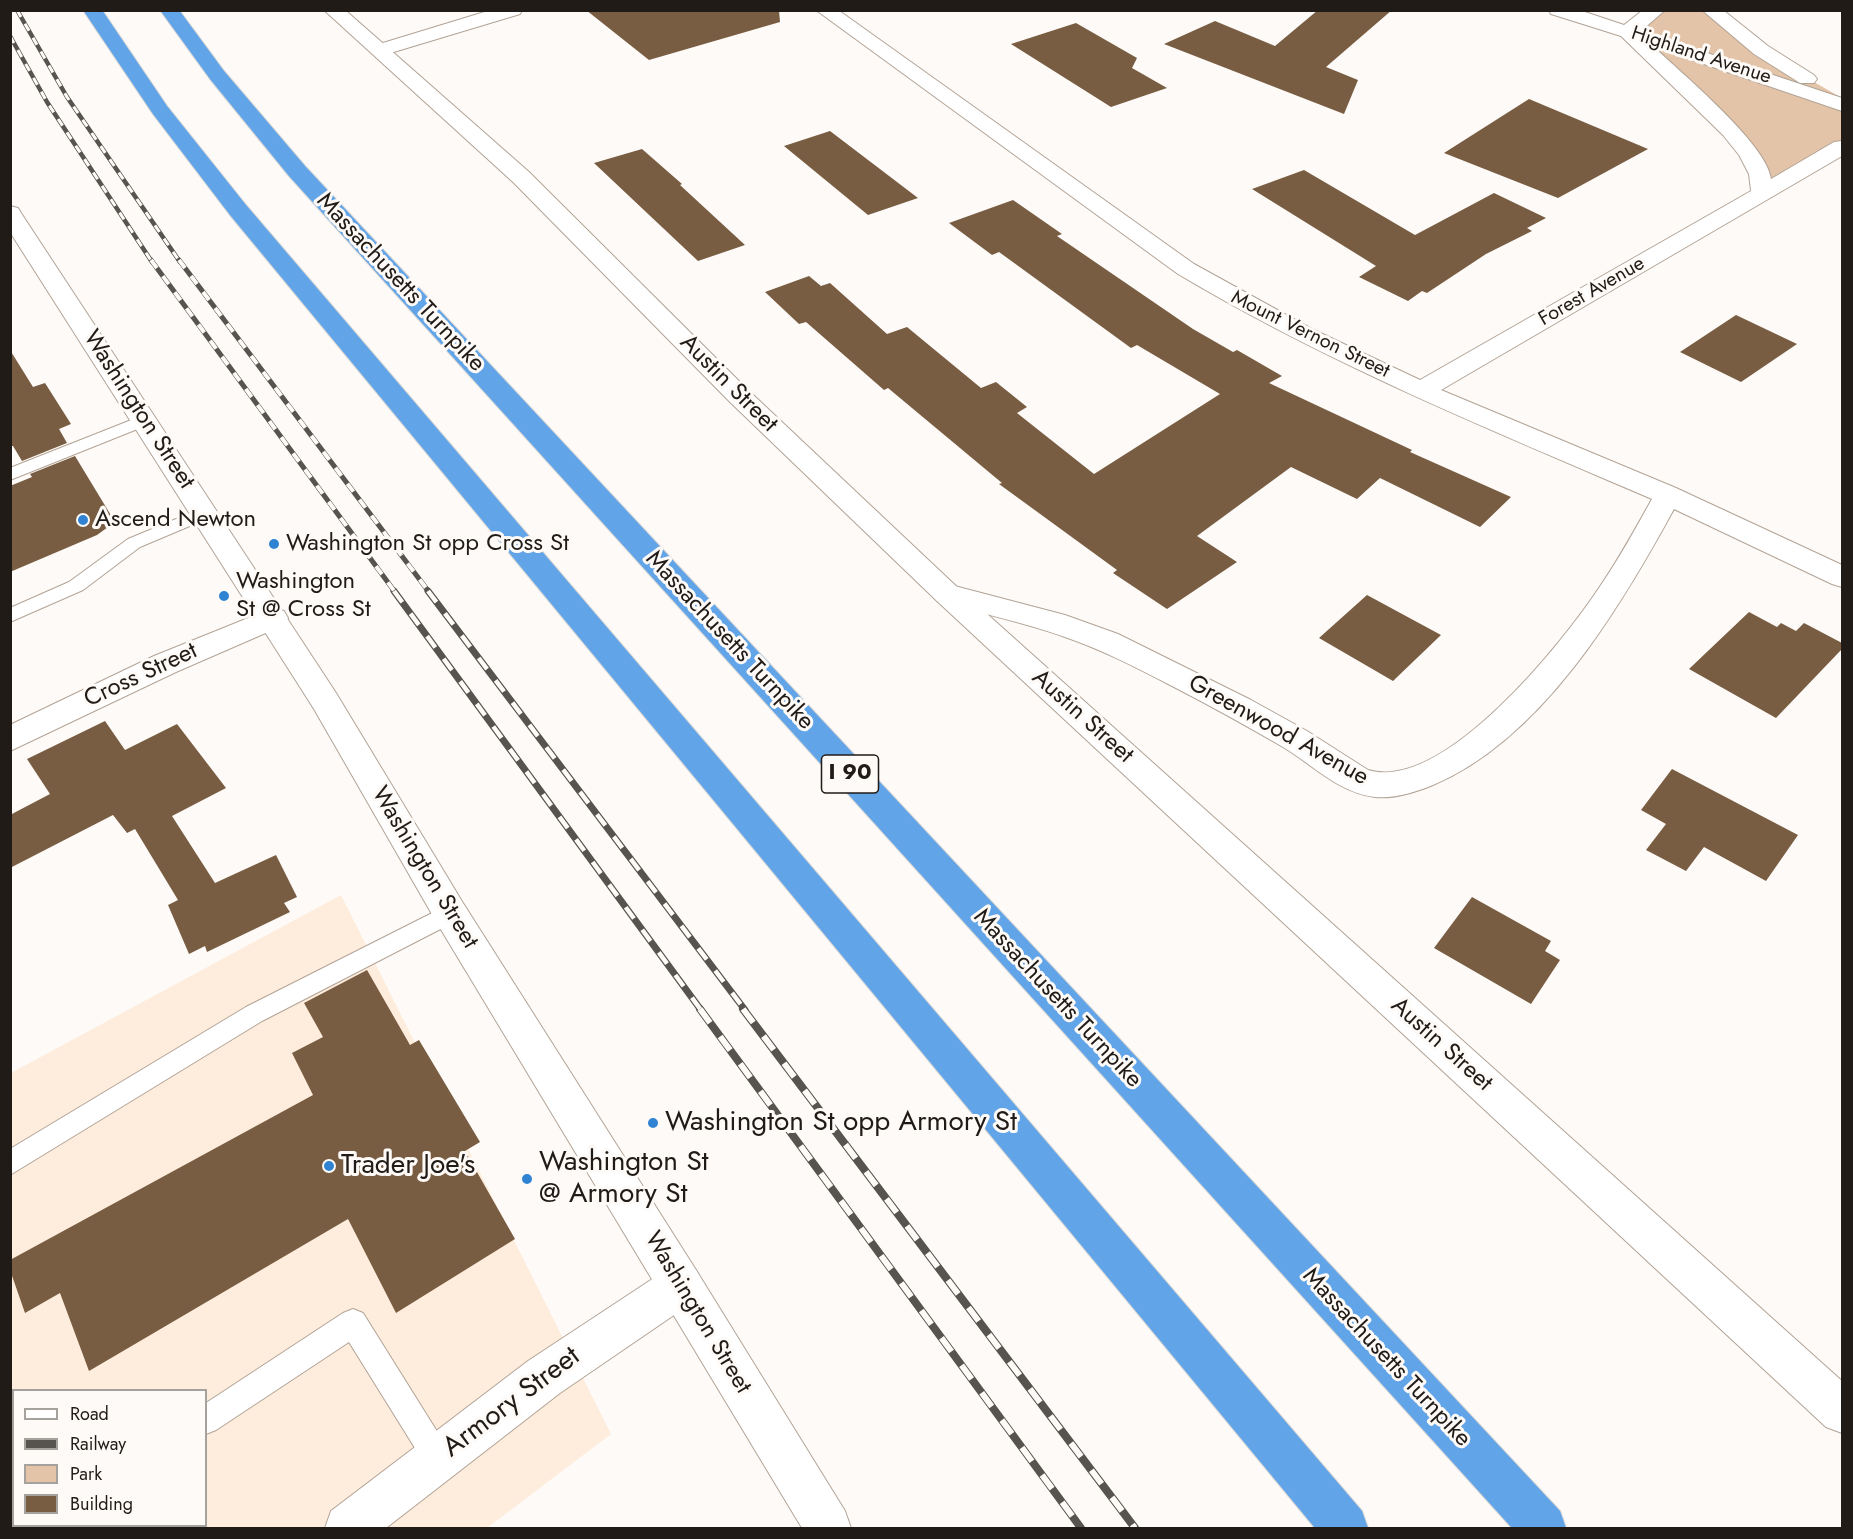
<!DOCTYPE html>
<html>
<head>
<meta charset="utf-8">
<style>
	body { margin:0 }
	#map { position:relative; width:1853px; height:1539px; overflow:hidden; background:#fdfaf7; font-family:Jost,sans-serif }
	canvas { display:block }
	.frame { position:absolute; inset:0; border:12px solid #201b16; pointer-events:none }
	.legend { position:absolute; left:12px; top:1389px; width:195px; height:138px; box-sizing:border-box; background:#fdfaf7; border:2px solid #a5a19d; margin:0; padding:8px 10px; list-style:none; font-size:18px; color:#201b16 }
	.legend li { display:flex; align-items:center; gap:12px; height:30px }
	.legend b { width:30px; border:2px solid #a5a19d }
</style>
</head>
<body>
<div id="map">
<canvas width="1853" height="1539"></canvas>
<div class="frame"></div>
<ul class="legend">
<li><b style="height:8px;background:#fff"></b>Road</li>
<li><b style="height:8px;background:#57534e"></b>Railway</li>
<li><b style="height:16px;background:#e3c4a8"></b>Park</li>
<li><b style="height:16px;background:#795d42"></b>Building</li>
</ul>
</div>
<script>
const c = document.querySelector('canvas').getContext('2d');
c.lineJoin = 'round';
function fill(path, color) {
  c.fillStyle = color;
  c.fill(path, 'evenodd');
}
function stroke(path, color, width, dash) {
  c.strokeStyle = color;
  c.lineWidth = width;
  c.lineCap = dash ? 'butt' : 'round';
  c.setLineDash(dash || []);
  c.stroke(path);
}
function drawText(font, color, halo, rows, align = 'center') {
  c.font = font + ' Jost,sans-serif';
  c.lineWidth = 6;
  c.setLineDash([]);
  c.textBaseline = 'middle';
  c.strokeStyle = halo;
  c.fillStyle = color;
  for (const [text, x, y, turn = 0] of rows) {
    c.save();
    c.translate(x, y);
    c.rotate((+turn || 0) * Math.PI / 180);
    c.textAlign = isNaN(turn) ? turn : align;
    if (halo) c.strokeText(text, 0, 0);
    c.fillText(text, 0, 0);
    c.restore();
  }
}
const built = new Path2D(`
	M341 895 611 1434 487 1528H11V1073ZM14 1390H206V1526H14Z`);
const green = new Path2D(`
	M1656 11H1711L1793 70 1842 98V147L1762 193 1760 174 1627 32Z`);
const building = new Path2D(`
	M586 10H779L780 22 649 60Z
	M1318 10H1392L1326 67 1358 80 1344 114 1164 44 1215 21 1275 46Z
	M1076 23 1137 58 1132 68 1167 88 1111 107 1011 44Z
	M1529 99 1648 149 1558 198 1444 153Z
	M830 131 918 198 868 215 784 146Z
	M642 149 682 184 680 185 745 245 698 261 594 163Z
	M1304 170 1415 235 1494 193 1546 218 1527 228 1532 231 1486 254 1427 293 1422 291 1408 301 1359 277 1376 266 1252 189Z
	M1013 200 1062 234 1057 236 1193 329 1233 352 1237 350 1282 376 1269 383 1412 450 1410 452 1511 497 1480 527 1380 478 1357 499 1291 467 1197 536 1237 562 1167 609 1113 573 1117 570 999 484 1002 483 888 388 884 390 806 322 799 324 765 292 809 276 821 286 830 283 887 334 907 327 981 388 996 382 1027 407 1017 413 1094 474 1220 394 1137 345 1131 348 999 252 992 255 949 223Z
	M1736 315 1797 344 1741 382 1680 352Z
	M10 350 33 387 45 383 71 424 59 429 67 443 22 461 13 446H10Z
	M75 456 115 522 97 535 10 572V486L32 477 30 474Z
	M1367 595 1441 635 1393 681 1319 638Z
	M1749 612 1777 627 1781 623 1796 631 1804 623 1842 643V649L1776 718 1689 669Z
	M105 721 125 750 177 724 226 788 172 816 215 883 276 855 297 897 284 903 290 912 207 952 205 946 189 954 168 905 178 900 135 829 127 833 113 815 10 868V815L50 794 27 759Z
	M1672 769 1798 835 1766 881 1704 847 1686 871 1646 850 1666 824 1641 810Z
	M1472 897 1551 941 1545 951 1560 960 1531 1004 1434 948Z
	M367 970 410 1045 419 1040 480 1142 465 1151 515 1239 396 1313 348 1219 89 1371 60 1293 25 1313 10 1270V1260L313 1095 292 1053 323 1037 304 1003Z`);
const service = new Path2D(`
	M144 415 150 416 152 420 150 424 10 480V468Z
	M205 507 211 509 214 513 211 517 140 547 83 590 10 622V608L69 582 128 539Z
	M450 904 458 906 461 913 458 920 262 1021 10 1175V1149L246 1007Z
	M353 1309 363 1313 448 1449 453 1459 448 1469 438 1474 428 1469 349 1342 216 1430 206 1434V1403L343 1313Z
	M10 1508 14 1509V1526H27L28 1528H10Z
	M167 1526H197L198 1528H168Z`);
const minor = new Path2D(`
	M491 10H522L520 14 387 54H373L370 50 373 46Z
	M816 10H838L1194 264 1310 328 1420 380 1751 191 1749 174 1739 155 1723 135 1621 36 1551 14 1549 10H1579L1624 25 1643 10H1665L1641 31 1842 98V111L1654 47C1681 73 1767 144 1771 179L1834 142 1842 141V156L1441 390 1676 488 1842 565V587L1832 584 1674 509C1620 608 1542 739 1433 785 1416 792 1394 799 1375 797 1339 793 1313 765 1283 747 1247 726 1211 706 1174 687 1139 669 1103 650 1065 637 1023 622 979 613 937 601L932 594 937 587 947 584 1065 615 1118 634 1251 700 1307 731 1368 770C1444 793 1565 640 1601 585 1620 557 1636 528 1652 499 1491 430 1329 364 1178 274Z
	M1702 10H1723L1768 46 1814 75 1817 79 1814 83H1800L1754 54Z
	M273 608 284 611 288 618 284 625 176 672 10 751V725L154 656Z
	M681 1264 696 1270 702 1285 696 1300 560 1393 386 1528H325L331 1511 528 1361 666 1270Z`);
const secondary = new Path2D(`
	M324 10H345L529 172 748 390 957 587 1842 1381V1433L1826 1427 937 601 730 402 513 182Z
	M10 206 18 208 21 213 336 693 463 903 696 1270 845 1511 851 1528H802L437 923 314 709 10 232Z`);
const motorway = new Path2D(`
	M83 10H102L167 106 246 205 1362 1511 1368 1528H1315L230 215 153 114Z
	M160 10H179L224 71 305 166 1560 1511 1566 1528H1512L289 176 210 79Z`);
const railFar3 = new Path2D(`
	M17 10 67 97 180 262
	M10 36 47 102 152 262`);
const railFar2 = new Path2D(`
	M151 260 395 592
	M179 260 429 592`);
const railFar1 = new Path2D(`
	M394 591 701 1010
	M428 591 745 1010`);
const rail = new Path2D(`
	M700 1009 1081 1528
	M743 1009 1135 1528`);
const markers = [
	[83,520,6,"#3083d2"],
	[274,544,6,"#3083d2"],
	[224,596,6,"#3083d2"],
	[653,1123,6,"#3083d2"],
	[329,1166,6,"#3083d2"],
	[527,1179,6,"#3083d2"]
];
const farStreetnames = [
	["Highland Avenue",1701,56,18],
	["Forest Avenue",1592,292,-30],
	["Mount Vernon Street",1310,335,26]
];
const shields = [
	[850,774,57]
];
const shieldNames = [
	["I 90",850,774]
];
const streetNames = [
	["Massachusetts Turnpike",400,283,47],
	["Austin Street",728,384,45],
	["Washington Street",138,410,57],
	["Massachusetts Turnpike",729,641,47],
	["Cross Street",141,676,-25],
	["Austin Street",1082,717,42],
	["Greenwood Avenue",1278,731,29],
	["Washington Street",424,868,59],
	["Massachusetts Turnpike",1057,999,47],
	["Austin Street",1441,1045,42],
	["Washington Street",697,1313,59],
	["Massachusetts Turnpike",1386,1358,47]
];
const poiNames = [
	["Ascend Newton",95,520],
	["Washington St opp Cross St",286,544],
	["Washington",236,582],
	["St @ Cross St",236,610]
];
const nearPoinames = [
	["Washington St opp Armory St",665,1123],
	["Washington St",539,1163],
	["@ Armory St",539,1195],
	["Trader Joe's",341,1166]
];
const nearStreetnames = [
	["Armory Street",512,1403,-37]
];
fill(built, '#feeddd');
fill(green, '#e3c4a8');
fill(building, '#795d42');
stroke(service, '#b2a396', 2);
stroke(minor, '#b2a396', 2);
stroke(secondary, '#b2a396', 2);
stroke(motorway, '#d7d6d5', 2);
fill(service, '#fff');
fill(minor, '#fff');
fill(secondary, '#fff');
fill(motorway, '#61a4e8');
stroke(railFar3, '#57534e', 4.5);
stroke(railFar2, '#57534e', 5);
stroke(railFar1, '#57534e', 7);
stroke(rail, '#57534e', 8);
stroke(railFar3, '#fdfaf7', 3, [8]);
stroke(railFar2, '#fdfaf7', 4, [10]);
stroke(railFar1, '#fdfaf7', 4.5, [14]);
stroke(rail, '#fdfaf7', 6, [17]);
for (const [x, y, r, color] of markers) {
  const dot = new Path2D();
  dot.arc(x, y, r, 0, 2 * Math.PI);
  c.fillStyle = color;
  c.fill(dot);
  stroke(dot, '#fdfaf7', 2);
}
drawText('20px', '#201b16', '#fdfaf7', farStreetnames);
for (const [x, y, w] of shields) {
  const box = new Path2D();
  box.roundRect(x - w / 2, y - 19, w, 38, 4.5);
  c.fillStyle = '#fdfaf7';
  c.fill(box);
  stroke(box, '#201b16', 1.5);
}
drawText('bold 22px', '#201b16', null, shieldNames);
drawText('24px', '#201b16', '#fdfaf7', streetNames);
drawText('24px', '#201b16', '#fdfaf7', poiNames, 'left');
drawText('28px', '#201b16', '#fdfaf7', nearPoinames, 'left');
drawText('28px', '#201b16', '#fdfaf7', nearStreetnames);
</script>
</body>
</html>
